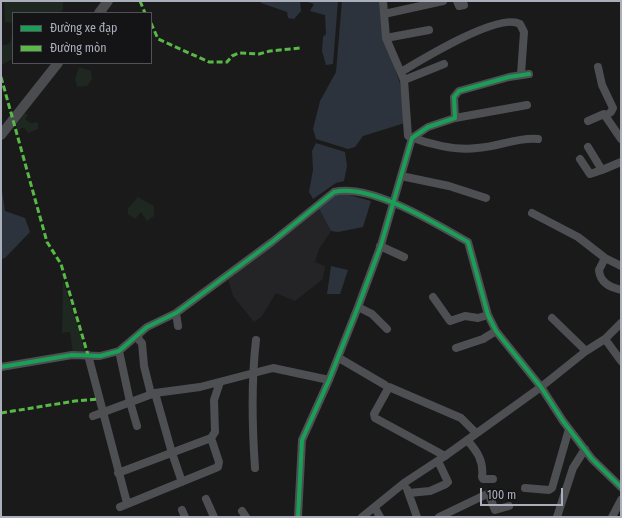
<!DOCTYPE html>
<html>
<head>
<meta charset="utf-8">
<style>
	body { margin:0 }
	#map { position:relative; width:622px; height:518px; overflow:hidden; background:#1a1a1a; font-family:"Fira Sans Condensed",sans-serif }
	canvas { display:block }
	.frame { position:absolute; inset:0; border:2px solid #abaebb; pointer-events:none }
	.legend { position:absolute; left:12px; top:12px; width:140px; height:52px; box-sizing:border-box; background:#141416; border:1px solid #505258; margin:0; padding:5px 7px; list-style:none; font-size:12px; color:#abaebb }
	.legend li { display:flex; align-items:center; gap:8px; height:20px }
	.legend b { width:20px; border:1px solid #505258 }
	.scale { position:absolute; left:480px; top:488px; width:83px; height:18px; box-sizing:border-box; border:2px solid #abaebb; border-top:0; padding-left:5px; font-size:12px; line-height:14px; white-space:nowrap; color:#abaebb; -webkit-text-stroke:3px #141416; paint-order:stroke }
</style>
</head>
<body>
<div id="map">
<canvas width="622" height="518"></canvas>
<div class="frame"></div>
<ul class="legend">
<li><b style="height:5px;background:#1a9f57"></b>Đường xe đạp</li>
<li><b style="height:5px;background:#58b947"></b>Đường mòn</li>
</ul>
<div class="scale">100 m</div>
</div>
<script>
const c = document.querySelector('canvas').getContext('2d');
c.lineJoin = 'round';
function fill(path, color) {
  c.fillStyle = color;
  c.fill(path, 'evenodd');
}
function stroke(path, color, width, dash) {
  c.strokeStyle = color;
  c.lineWidth = width;
  c.lineCap = dash ? 'butt' : 'round';
  c.setLineDash(dash || []);
  c.stroke(path);
}
const built = new Path2D(`
	M318 207 331 231 319 249 315 262 325 266 323 279 295 301 276 293 262 316 254 322 233 296 228 279Z`);
const green = new Path2D(`
	M4 1H63V10L59 13H13V23L5 22Z
	M13 35V59L1 65V46L9 44Z
	M79 67 91 71 92 79 87 86 77 87 75 79Z
	M25 113 28 115 25 119 30 123 38 122V129L28 133 24 128H21L18 132 16 125Z
	M138 197 154 206V216L147 221 141 212 135 219 128 214V208Z
	M63 280 86 353H73L70 332 62 333Z`);
const water = new Path2D(`
	M261 1H300L301 11 294 19 288 18 287 12 261 3Z
	M304 1H338L333 64 326 65 322 51 323 37 326 34 325 15 310 11 314 4Z
	M342 1H381L384 39 400 83 405 123 363 136 355 147 348 149 316 139 313 129 320 101 336 72Z
	M316 143 345 152 347 166 344 181 336 183 313 199 309 192 313 170 312 151Z
	M1 185 5 211 25 218 30 232 5 258 1 259Z
	M342 193 371 201 363 227 338 232 331 231 318 207 333 194Z
	M331 266 348 270 340 294H327Z`);
const minor = new Path2D(`
	M383 1 386 38 404 80 408 136C428 144 456 151 477 148 498 147 517 137 538 139
	M457 1 459 6 464 5
	M384 14 443 1
	M386 38 429 30
	M598 67 602 85 613 108 611 112 605 116
	M401 72C421 60 499 12 520 24L524 32 521 74
	M404 80 444 64
	M455 118 527 105
	M588 121 604 114 621 139
	M588 147 602 170 621 162
	M580 159 590 174 602 170
	M401 176 449 186 486 198
	M532 213 578 237 605 258 621 266
	M380 246 404 257
	M605 258 599 270C600 283 610 287 621 290
	M433 297 450 321 465 316 478 318 488 315
	M358 307 372 314 387 329
	M176 313 178 326
	M552 318 586 351
	M621 323 605 339 621 361
	M138 335 139 340 142 343 144 366 151 394
	M456 348 483 339 496 331
	M119 351 130 402 137 426
	M88 355 127 503
	M339 358 385 385
	M1 367 72 355 100 356 119 351 147 327 176 313 272 242 334 192C371 183 436 224 468 242L488 315 496 331 541 387 563 421 592 459 621 487
	M155 393 172 453 182 482
	M93 416 155 393 200 387 273 368 329 380
	M467 440C477 451 484 461 482 477L483 479H493
	M445 456 375 418 374 414 389 387 461 418 476 433
	M255 468C252 425 251 383 256 340
	M118 473 211 438 215 432 214 400 220 382
	M525 488 549 490 552 488 569 429
	M407 489 417 517
	M409 493 430 491 446 484 448 482 438 461
	M206 499 214 517
	M120 507 218 467 219 462 211 438
	M375 508 380 517
	M182 510 185 517
	M242 511 246 517
	M298 517 302 440 329 380 358 307 381 245 412 138 428 127 455 118 454 97 459 91 509 77 529 74
	M362 517 404 483 445 456 541 387 586 351 605 339
	M439 517 487 494 489 495 495 510 509 506
	M557 517 573 468 585 449
	M612 517 621 500`);
const major = new Path2D(`
	M99 13 108 1
	M1 135 58 63`);
const quiet = new Path2D(`
	M140 1 145 13
	M151 23 158 39 209 62H227L232 56 239 53 259 54 270 51 300 48
	M1 77 47 242 61 264 88 355
	M1 413 75 401 99 399`);
const cycleway = new Path2D(`
	M1 367 72 355 100 356 119 351 147 327 176 313 272 242 334 192C371 183 436 224 468 242L488 315 496 331 541 387 563 421 592 459 621 487
	M298 517 302 440 329 380 358 307 381 245 412 138 428 127 455 118 454 97 459 91 509 77 529 74`);
fill(built, '#242426');
fill(green, '#1f2721');
fill(water, '#2c333d');
stroke(minor, '#4e4f53', 8);
stroke(major, '#4b4c4f', 10);
stroke(quiet, '#58b947', 3, [6, 3]);
stroke(cycleway, '#1a9f57', 4);
</script>
</body>
</html>
